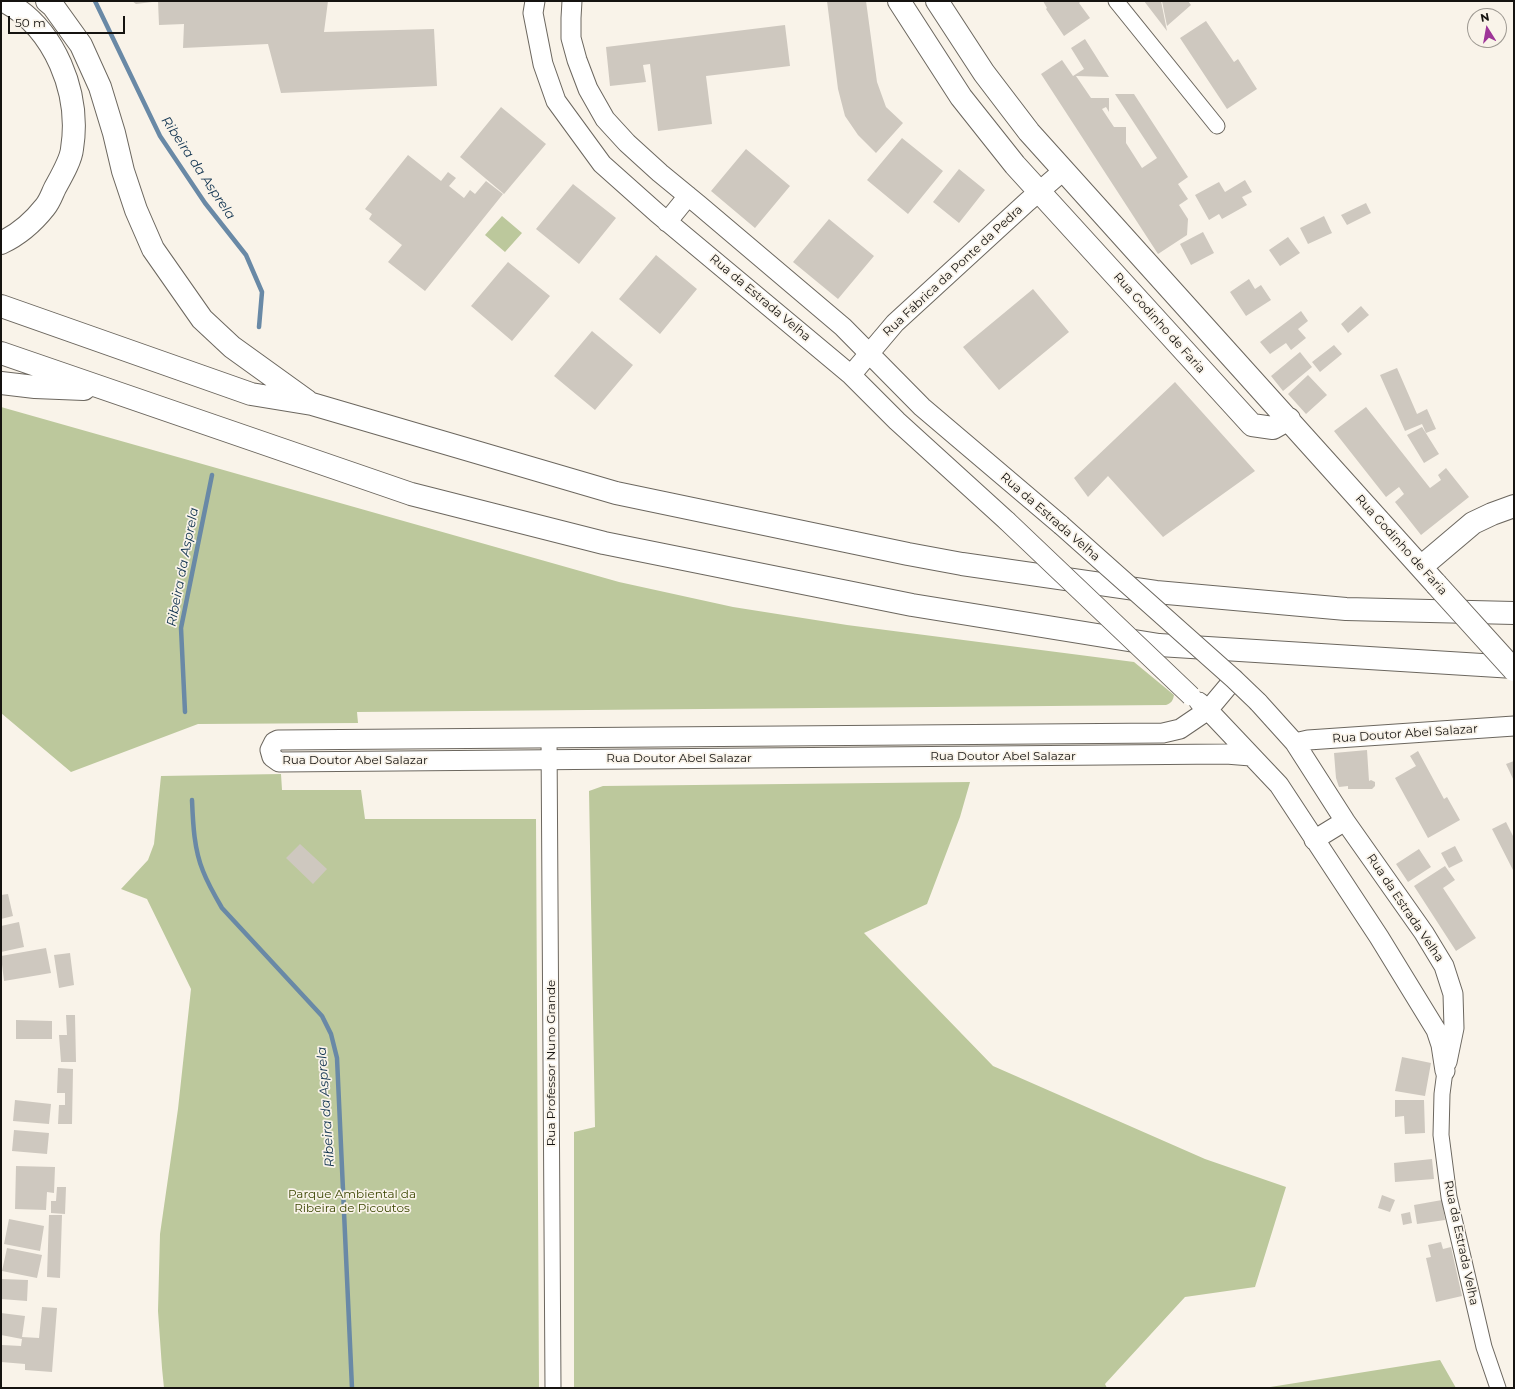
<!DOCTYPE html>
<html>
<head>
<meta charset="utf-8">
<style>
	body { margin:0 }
	#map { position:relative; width:1515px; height:1389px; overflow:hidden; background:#f9f3e9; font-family:Montserrat,sans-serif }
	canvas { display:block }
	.frame { position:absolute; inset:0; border:2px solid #151310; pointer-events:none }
	.north { position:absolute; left:1467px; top:8px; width:40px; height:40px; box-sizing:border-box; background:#f9f3e9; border:1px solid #9e9992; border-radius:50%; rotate:349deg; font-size:11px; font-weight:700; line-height:16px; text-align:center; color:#151310 }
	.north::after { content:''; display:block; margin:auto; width:14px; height:18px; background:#9e3598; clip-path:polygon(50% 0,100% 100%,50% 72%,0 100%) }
	.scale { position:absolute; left:8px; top:16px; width:117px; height:18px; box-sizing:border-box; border:2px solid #151310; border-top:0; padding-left:5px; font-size:12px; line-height:14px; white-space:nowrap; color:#151310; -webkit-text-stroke:3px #f9f3e9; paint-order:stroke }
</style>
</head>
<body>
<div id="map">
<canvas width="1515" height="1389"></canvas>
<div class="frame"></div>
<div class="north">N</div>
<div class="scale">50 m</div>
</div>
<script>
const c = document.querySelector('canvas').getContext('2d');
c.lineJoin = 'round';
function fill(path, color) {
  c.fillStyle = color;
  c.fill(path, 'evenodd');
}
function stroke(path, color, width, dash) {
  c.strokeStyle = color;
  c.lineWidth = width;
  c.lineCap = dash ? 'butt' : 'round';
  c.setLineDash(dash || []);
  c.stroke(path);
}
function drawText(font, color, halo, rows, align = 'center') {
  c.font = font + ' Montserrat,sans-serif';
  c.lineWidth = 3.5;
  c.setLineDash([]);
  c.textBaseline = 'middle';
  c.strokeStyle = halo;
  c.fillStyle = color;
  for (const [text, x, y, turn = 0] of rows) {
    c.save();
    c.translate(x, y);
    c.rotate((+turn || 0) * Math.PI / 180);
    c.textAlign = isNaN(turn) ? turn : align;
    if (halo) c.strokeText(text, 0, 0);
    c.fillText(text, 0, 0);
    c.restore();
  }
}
const green = new Path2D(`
	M502 216 522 233 505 252 485 235Z
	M1 407 619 582 733 607 847 625 1134 662 1174 695C1173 700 1172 703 1166 705L357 712 358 723 198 724 71 772 1 713Z
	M281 774 282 790H361L365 819H536L539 1388H164L162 1368 158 1311 160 1234 178 1109 191 989 147 899 121 889 148 860 154 844 161 776Z
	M970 782 960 817 927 904 864 933 993 1066 1205 1159 1286 1187 1255 1287 1185 1297 1105 1384 1107 1388H574V1132L595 1127 589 791 603 786Z
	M1440 1360 1456 1388H1264Z`);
const stream = new Path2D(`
	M95 1 160 136 205 203 246 255 262 292 259 327
	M185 712 181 628 212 475
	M192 800C193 824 194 849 203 871 208 884 215 896 222 908L322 1016 331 1034 337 1058 352 1388`);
const building = new Path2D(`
	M132 1H152V2L136 4Z
	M158 1H328L324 32 434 29 437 86 281 93 268 44 183 48 184 24 159 25Z
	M827 1H866L877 82 886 107 903 123 876 153 858 135 845 116 838 89Z
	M1043 1H1081L1079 3 1090 18 1064 36 1046 9 1047 8Z
	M1144 1H1161L1167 31Z
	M1162 1H1188L1191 5 1167 26Z
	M1206 21 1234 62 1238 59 1257 89 1227 109 1180 38Z
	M785 25 790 66 706 76 712 124 658 131 650 64 643 65 646 82 610 86 606 47Z
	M1085 39 1109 77 1076 76 1091 98H1109V112L1106 107 1102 109 1114 127H1126V143L1142 168 1157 158 1115 94H1134L1188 177 1178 184 1188 199 1179 205 1188 219 1187 235 1158 254 1041 74 1062 60 1073 76 1084 69 1071 48Z
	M501 107 546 144 504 194 460 157Z
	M902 138 943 171 908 214 867 180Z
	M746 149 790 186 755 228 711 191Z
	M408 155 441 181 448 172 456 178 449 186 464 198 470 190 475 194 486 181 503 194 425 291 388 262 402 245 369 219 372 214 365 209Z
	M959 169 985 190 959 223 933 202Z
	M1245 180 1252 192 1242 197 1247 205 1222 219 1219 214 1209 220 1195 195 1219 182 1225 192Z
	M573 184 616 218 579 264 536 229Z
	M1366 203 1371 213 1347 225 1341 215Z
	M1324 216 1332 233 1308 244 1300 228Z
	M829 219 874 256 838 299 793 262Z
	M1203 232 1214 253 1191 265 1180 244Z
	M1288 237 1300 253 1280 266 1269 250Z
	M656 255 697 289 660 334 619 299Z
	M508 262 550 296 512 341 471 306Z
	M1249 279 1255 289 1261 285 1271 300 1246 316 1230 292Z
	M1033 289 1069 332 999 390 963 347Z
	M1361 306 1369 315 1348 333 1341 324Z
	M1301 311 1308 321 1298 329 1306 338 1291 350 1286 343 1270 354 1260 342Z
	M592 331 633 365 595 410 554 376Z
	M1334 345 1342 354 1320 372 1312 362Z
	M1300 352 1312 367 1283 391 1271 376Z
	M1397 368 1417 414 1427 409 1436 429 1426 433 1422 424 1405 431 1380 375Z
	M1308 375 1327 395 1306 414 1288 394Z
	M1175 382 1255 471 1163 537 1108 476 1088 497 1074 478Z
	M1366 407 1430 488 1441 480 1438 475 1446 468 1469 497 1421 535 1395 502 1404 494 1399 487 1386 497 1334 431Z
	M1422 427 1439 454 1424 463 1407 435Z
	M1367 750 1369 781 1371 780 1375 782V786L1372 789H1348V786L1339 787 1336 778 1334 753Z
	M1418 751 1444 799 1447 797 1460 820 1428 838 1395 778 1416 766 1410 756Z
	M1514 761V781L1506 764Z
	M1506 822 1514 838V872L1492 829Z
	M300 844 327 869 313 884 286 858Z
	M1455 846 1463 861 1449 868 1441 853Z
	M1419 849 1431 867 1408 882 1396 864Z
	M1445 866 1455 880 1443 888 1476 938 1456 951 1414 886Z
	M8 894 13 916 1 919V895Z
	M19 922 24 947 1 952V926Z
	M46 948 51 973 4 981 1 956Z
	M70 953 74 985 59 988 54 955Z
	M66 1015H75L76 1062H61L59 1035H67Z
	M16 1020 52 1021V1039H16Z
	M1402 1057 1431 1063 1425 1096 1395 1091Z
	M58 1068 73 1069 72 1124H58L59 1105H65V1093H57Z
	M15 1100 51 1104 49 1124 13 1121Z
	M1395 1100H1424L1425 1133 1405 1134 1404 1116 1395 1117Z
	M14 1130 49 1133 47 1154 12 1151Z
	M1432 1159 1434 1179 1395 1182 1394 1163Z
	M16 1166 55 1167 54 1193 47 1192 46 1210 15 1209Z
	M57 1187H66L65 1214 51 1213V1201H56Z
	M1382 1195 1395 1200 1390 1212 1378 1208Z
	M1442 1200 1445 1220 1417 1224 1414 1205Z
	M1410 1212 1412 1223 1403 1225 1401 1214Z
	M49 1215H62L60 1278 47 1277Z
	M9 1219 44 1226 40 1251 4 1244Z
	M1441 1242 1443 1249 1451 1247 1462 1296 1436 1302 1426 1258 1431 1257 1428 1245Z
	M7 1248 42 1255 37 1278 2 1271Z
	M2 1279 28 1280 27 1301 1 1299Z
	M42 1307 57 1308 52 1372 25 1370V1364L1 1362 2 1345 21 1346 22 1339 1 1335V1313L25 1316 22 1337 39 1338Z`);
const minor = new Path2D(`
	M1116 1 1217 126
	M549 737 553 1388
	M1445 1071 1442 1094 1441 1135 1449 1197 1484 1347 1498 1388`);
const tertiary = new Path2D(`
	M535 1 533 13 543 64 556 101 602 164 657 213 851 375 897 421 1007 521
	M572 1 571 18V38L577 60 588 89 605 119 627 143 660 173 699 205 843 327 922 407 1061 525
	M667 222 688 196
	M851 375 895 323 1027 202 1063 171
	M1234 679 1208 710 1180 729 1163 733 278 740 274 742 270 750 272 757 279 762 1226 754 1251 756
	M1199 702 1208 710 1279 785 1379 937 1436 1030 1441 1045 1445 1071
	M1258 702 1295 743 1345 821 1424 933 1444 966 1453 994 1454 1028 1447 1062
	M1295 743 1308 740 1514 726
	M1314 840 1345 821`);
const secondary = new Path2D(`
	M899 1 961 97 1015 165 1252 425 1273 428 1289 419
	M937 1 984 73 1029 132 1436 584
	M1421 567 1473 523 1492 514 1514 506`);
const motorway = new Path2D(`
	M47 1 53 6 81 45 100 87 114 133 123 171 136 210 153 249 202 319 232 347 307 401
	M1 243C18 235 34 221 45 207 50 201 52 194 55 188 61 177 71 160 72 149 81 93 55 28 4 1
	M1 306 251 394 312 404 616 493 908 554 962 564 1156 592 1346 609 1514 613
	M1 353 411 494 604 543 912 605 1159 645 1514 667
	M1 383 35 387 84 389`);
const tertiaryBridge = new Path2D(`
	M1007 521 1191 696
	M1061 525 1234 679 1258 702`);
const secondaryBridge = new Path2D(`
	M1436 584 1514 670`);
const streetNames = [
	["Rua Fábrica da Ponte da Pedra",953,271,-43],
	["Rua da Estrada Velha",760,298,40],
	["Rua Godinho de Faria",1159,323,48],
	["Rua da Estrada Velha",1050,517,41],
	["Rua Godinho de Faria",1401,545,48],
	["Rua Doutor Abel Salazar",1405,734,-4],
	["Rua Doutor Abel Salazar",1003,756],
	["Rua Doutor Abel Salazar",679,758],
	["Rua Doutor Abel Salazar",355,760],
	["Rua da Estrada Velha",1405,908,56],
	["Rua Professor Nuno Grande",551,1063,-90],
	["Rua da Estrada Velha",1461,1243,78]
];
const parkNames = [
	["Parque Ambiental da",352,1194],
	["Ribeira de Picoutos",352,1208]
];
const waterNames = [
	["Ribeira da Asprela",198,168,56],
	["Ribeira da Asprela",183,567,-79],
	["Ribeira da Asprela",326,1107,-94]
];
fill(green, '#bcc89c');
stroke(stream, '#6989a6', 4.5);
fill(building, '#cec8bf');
stroke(minor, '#6c675f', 17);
stroke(tertiary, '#6c675f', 21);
stroke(secondary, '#6c675f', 24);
stroke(motorway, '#6c675f', 24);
stroke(minor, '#fff', 15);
stroke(tertiary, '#fff', 19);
stroke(secondary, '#fff', 22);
stroke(motorway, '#fff', 22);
stroke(tertiaryBridge, '#6c675f', 21, []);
stroke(secondaryBridge, '#6c675f', 24, []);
stroke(tertiaryBridge, '#fff', 19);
stroke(secondaryBridge, '#fff', 22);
drawText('12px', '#151310', '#f9f3e9', streetNames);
drawText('12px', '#3a4501', '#f9f3e9', parkNames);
drawText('italic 13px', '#0f324f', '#f9f3e9', waterNames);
</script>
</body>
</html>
